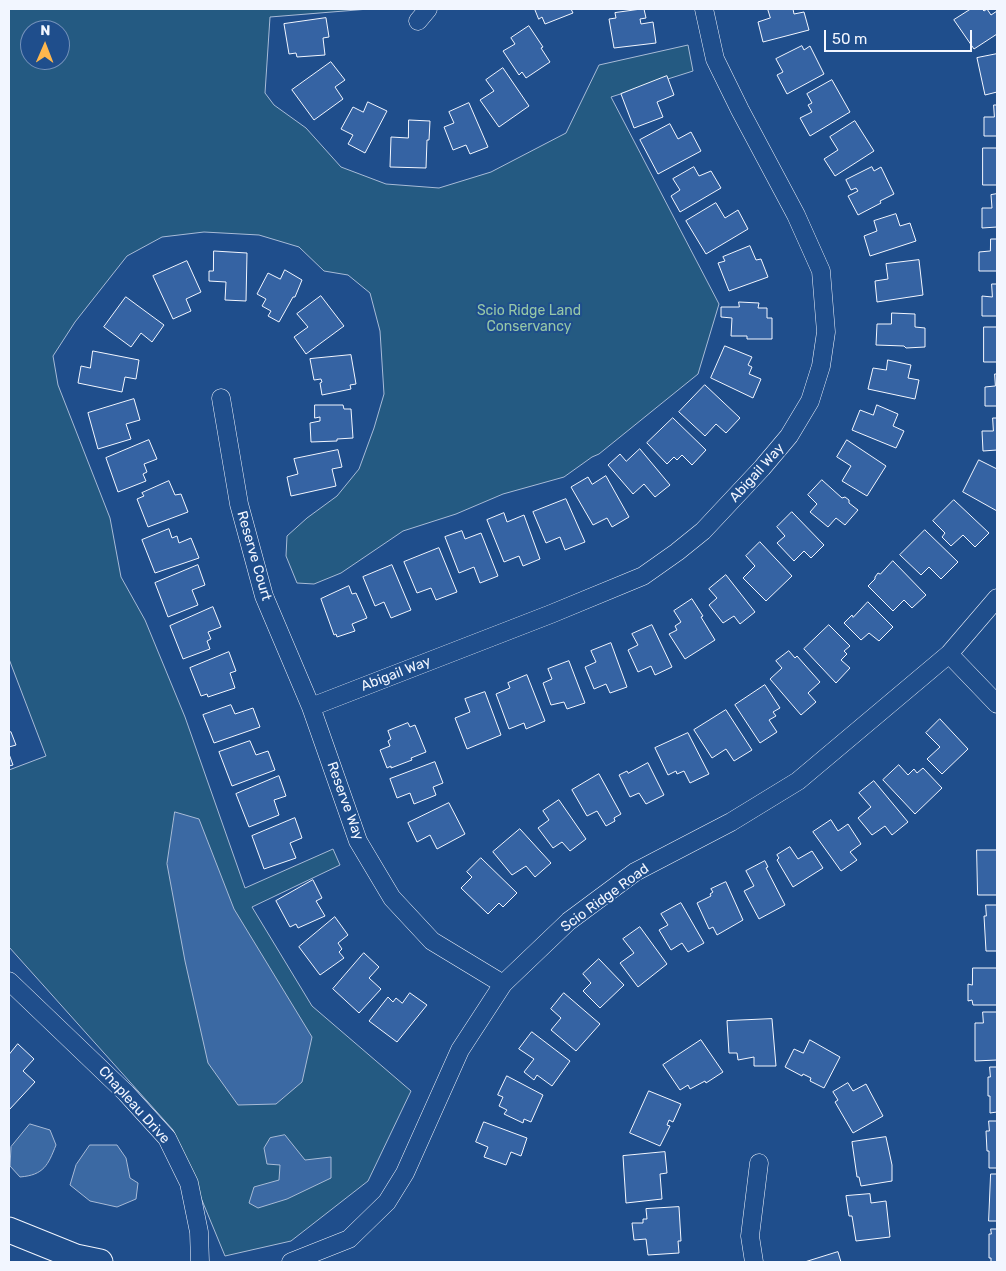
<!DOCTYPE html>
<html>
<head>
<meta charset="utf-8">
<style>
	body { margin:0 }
	#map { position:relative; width:1006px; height:1271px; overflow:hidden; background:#1f4e8c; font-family:Rubik,sans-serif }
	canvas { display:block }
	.frame { position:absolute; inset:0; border:10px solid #f2f6ff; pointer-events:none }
	.north { position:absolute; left:20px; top:20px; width:50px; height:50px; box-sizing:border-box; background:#1f4e8c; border:1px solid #7391ba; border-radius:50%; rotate:1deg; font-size:14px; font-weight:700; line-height:20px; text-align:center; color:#f2f6ff }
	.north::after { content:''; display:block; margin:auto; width:18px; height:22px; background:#ffb74d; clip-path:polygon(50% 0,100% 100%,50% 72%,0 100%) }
	.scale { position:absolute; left:824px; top:30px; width:148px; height:22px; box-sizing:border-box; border:2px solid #f2f6ff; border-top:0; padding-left:6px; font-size:15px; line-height:18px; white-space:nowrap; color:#f2f6ff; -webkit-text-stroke:4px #1f4e8c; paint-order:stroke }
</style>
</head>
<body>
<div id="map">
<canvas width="1006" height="1271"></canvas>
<div class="frame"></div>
<div class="north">N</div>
<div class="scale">50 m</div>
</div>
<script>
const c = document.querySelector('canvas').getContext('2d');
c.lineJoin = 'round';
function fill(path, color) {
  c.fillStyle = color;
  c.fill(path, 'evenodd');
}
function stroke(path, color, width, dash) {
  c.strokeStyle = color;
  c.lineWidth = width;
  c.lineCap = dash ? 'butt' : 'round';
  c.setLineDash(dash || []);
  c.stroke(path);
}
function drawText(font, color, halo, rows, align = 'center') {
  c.font = font + ' Rubik,sans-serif';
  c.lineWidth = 4;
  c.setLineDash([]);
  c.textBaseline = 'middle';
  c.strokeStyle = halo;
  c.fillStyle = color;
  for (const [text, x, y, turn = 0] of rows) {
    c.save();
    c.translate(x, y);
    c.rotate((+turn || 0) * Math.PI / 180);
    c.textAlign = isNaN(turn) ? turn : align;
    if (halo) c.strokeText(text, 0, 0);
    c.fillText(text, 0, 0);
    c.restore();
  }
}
const green = new Path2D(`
	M9 9H369L270 17 265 93 274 105 306 128 341 167 386 184 439 188 491 172 566 133 599 65 688 45 693 71 611 97 719 304 698 374 599 454 592 457 564 477 503 494 456 514 403 531 341 573 314 584 297 583 286 556 287 536 307 518 337 496 359 469 374 428 384 394 380 331 370 293 348 275 324 271 299 247 259 235 204 232 162 237 127 256 75 322 53 356 58 385 110 518 121 577 145 620 185 717 245 888 333 849 340 865 252 907 312 1006 411 1091 368 1181 291 1241 225 1256 173 1130 9 947V770L46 756 9 659ZM30 30H60V60H30Z`);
const water = new Path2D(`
	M175 812 199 819 234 909 312 1037 302 1082 276 1104 238 1105 208 1063 185 961 167 864Z
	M30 1124 50 1130 56 1145C48 1165 44 1175 20 1177L10 1166 11 1147Z
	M285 1135 305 1160 331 1157V1178L287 1199 258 1208 249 1203 254 1187 279 1180 280 1165 267 1164 264 1148 270 1138Z
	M90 1145H117L126 1158 130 1178 138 1183 136 1199 117 1207 90 1201 70 1185 76 1165Z`);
const building = new Path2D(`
	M535 9H571L573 13 545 24 542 17 539 19Z
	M644 9 646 18 640 19 641 24 653 22 656 43 614 48 609 19 616 18 615 13Z
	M768 9H793L794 14 804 12 809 30 763 42 758 22 770 18Z
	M971 9H982L984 11 987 9 991 15 997 11V34L974 49 954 20Z
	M326 18 329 37 323 38 325 55 297 57 296 53 289 54 284 24Z
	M529 26 543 47 541 48 550 62 526 78 522 72 519 75 503 51 515 44 511 38Z
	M802 46 804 50 810 46 824 74 787 94 777 75 783 72 776 59Z
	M997 54V92L985 95 977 58Z
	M331 62 345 80 335 87 343 99 314 120 292 90Z
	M503 68 529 106 499 127 480 100 494 91 486 80Z
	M667 76 674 95 657 102 663 117 634 128 621 94Z
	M832 80 850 112 810 136 800 118 812 112 808 105 812 103 807 94Z
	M368 102 387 111 365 153 348 144 353 135 341 129 353 107 363 112Z
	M469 103 488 147 470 154 466 145 453 150 444 127 454 123 449 112Z
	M994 105H997V136H984V117H994Z
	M409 120 430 121 429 140H427L426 168 390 167 391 137 408 138Z
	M855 121 874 151 835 176 824 159 838 150 830 137Z
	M670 124 678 139 691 132 701 151 658 174 640 140Z
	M983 148H997V185H983Z
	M694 167 699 176 711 171 721 188 680 212 671 196 680 190 673 179Z
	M872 167 874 171 881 167 894 194 880 201 881 203 858 215 848 196 858 191 856 188 851 190 846 180Z
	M997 194V227L982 228V208H992L991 195Z
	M716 203 725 218 738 210 748 229 706 254 686 221Z
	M896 214 900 226 910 223 916 241 870 256 864 236 877 231 874 221Z
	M991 239H997V271H979V252L990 251Z
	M750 246 756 260 761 259 768 277 729 291 718 263 725 261 723 257Z
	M214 251 247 253 246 301 225 300 226 282 209 281V271H213Z
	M919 260 923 295 877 302 875 281 888 279 886 264Z
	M187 261 201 292 186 299 191 311 173 319 153 276Z
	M285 270 302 280 295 297H293L279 322 268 316 271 311 262 306 266 299 257 294 268 273 280 279Z
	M992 284H997V316H982V296L992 297Z
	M321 296 344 326 306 354 294 337 308 327 297 314Z
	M126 297 164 325 152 342 141 333 131 347 104 327Z
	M739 302 759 303 758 308H767V318H772V339H747V336H731L732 318 721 317V307H739Z
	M892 313 915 314V327L925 328V347L906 348 904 346 876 345 877 324H891Z
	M984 327H997V362H984Z
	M725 346 752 357 748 365 752 367 749 374 761 379 753 398 711 378Z
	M93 351 139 360 136 379 125 377 122 392 78 383 81 366 90 368Z
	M351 355 356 384 350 385 351 389 322 395 320 383 322 382 321 379 314 380 310 359Z
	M888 360 911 365 908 378 919 380 915 399 868 389 873 368 886 370Z
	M995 374H997V406H985V387L995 386Z
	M705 385 740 418 726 433 716 424 705 436 679 412Z
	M134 399 140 420 126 424 131 439 98 449 88 413Z
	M315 405H343L344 409H351L353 438 337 439V441L311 442 310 423 320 421V417L315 418Z
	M877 405 898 414 893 426 904 431 896 448 852 430 860 410 873 415Z
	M673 418 706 450 692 465 682 455 677 460 674 457 667 464 647 443Z
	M993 418H997V450L983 451 982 431H993Z
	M149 440 157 459 144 464 147 472 143 474 146 481 118 492 106 458Z
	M847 440 886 466 867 496 842 481 851 466 837 457Z
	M640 449 670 485 655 497 644 484 633 494 608 465 620 454 626 461Z
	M338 450 342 467 332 469 336 486 291 496 287 477 298 474 294 459Z
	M979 460 997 469V511L963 492Z
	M606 476 629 517 612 527 607 518 593 525 571 487 588 477 592 484Z
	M822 480 842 498 845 497 849 500V503L858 510 845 525 836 518 828 527 810 512 817 504 808 495Z
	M169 481 175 495 181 494 188 512 148 527 137 499 144 496 142 493Z
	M566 499 585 542 565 550 560 537 546 543 533 512Z
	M954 500 989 533 975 547 963 535 951 546 942 537 945 533 933 521Z
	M792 512 824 545 811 558 804 551 794 561 777 543 785 536 777 527Z
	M504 513 507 522 524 515 540 559 523 566 519 556 504 562 487 520Z
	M169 529 172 538 177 536 179 543 191 538 199 558 155 573 142 540Z
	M925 530 958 562 941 579 929 567 921 575 900 555Z
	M462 531 465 539 481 533 498 576 480 583 474 567 459 573 445 537Z
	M760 542 792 576 766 601 743 578 755 566 746 556Z
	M439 548 457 592 436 600 431 588 417 593 404 562Z
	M893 561 926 595 912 608 904 600 893 611 868 586 875 579V577L878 573 880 574Z
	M198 565 205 585 192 590 198 605 168 617 155 583Z
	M392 565 411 610 391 618 384 602 375 606 363 577Z
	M726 575 755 612 740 624 734 616 723 623 709 605 717 598 709 589Z
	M349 586 352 594 356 593 367 618 352 624 355 631 337 637 336 634 334 635 321 599Z
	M692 599 703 616 701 617 715 640 685 659 669 634 677 630 675 626 681 622 674 611Z
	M868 602 893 627 879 641 869 633 861 640 844 623 852 615 853 617Z
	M213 607 221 627 208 632 211 639 207 641 210 649 183 659 170 626Z
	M652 625 672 667 655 675 651 666 638 672 628 650 638 645 632 634Z
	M829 625 850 646 844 651 847 654 841 660 850 668 836 683 804 649Z
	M611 643 627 687 610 693 606 684 594 689 585 667 596 662 591 651Z
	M789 651 795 658 797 656 820 682 808 693 816 702 801 715 770 679 782 668 776 661Z
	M229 652 236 671 230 673 235 688 208 697 207 694 201 696 190 668Z
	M569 661 585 703 567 709 564 702 551 705 543 683 552 679 548 669Z
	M527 675 545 721 526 729 524 723 509 729 496 694 510 688 508 683Z
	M765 685 780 708 773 712 776 716 769 720 777 732 760 743 735 705Z
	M485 692 501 735 467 749 455 718 470 712 465 699Z
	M231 705 235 714 253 708 260 727 214 743 203 715Z
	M726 710 752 750 734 761 726 749 712 758 694 730Z
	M940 719 968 749 942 774 927 759 940 747 926 733Z
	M408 723 410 727 415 725 426 752 411 758 412 760 391 768V766L387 768 380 750 390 746 388 741 391 739 388 731Z
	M11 732 16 745 9 747V733Z
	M688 733 709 774 690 783 684 771 677 774 676 771 668 775 655 748Z
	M250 741 256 755 268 751 275 770 232 786 219 752Z
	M9 754 13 765 9 766Z
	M435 762 443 783 433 787 436 795 414 804 410 793 397 798 390 779Z
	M648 763 664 795 646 804 639 793 630 797 619 775 627 771 628 773Z
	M899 765 908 775 914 769 917 773 923 768 942 788 915 814 883 780Z
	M599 774 621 814 614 818 615 821 606 826 597 811 587 816 572 790Z
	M279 776 286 796 274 800 279 815 249 827 236 794Z
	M874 781 908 822 892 835 885 826 872 835 858 818 871 807 859 793Z
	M559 800 586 839 570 851 562 842 553 848 538 828 549 820 543 811Z
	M449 803 465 834 437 849 430 835 417 842 408 823Z
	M295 818 302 838 290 843 296 858 264 869 252 836Z
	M831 820 838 831 848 824 861 844 850 852 857 860 841 871 813 832Z
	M520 829 551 863 535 877 526 866 512 875 493 852Z
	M790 847 798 859 812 851 823 868 793 887 777 860 779 858 777 855Z
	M977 850H997V895H978Z
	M481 858 517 893 503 907 499 903 488 914 461 888 472 877 467 872Z
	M765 861 768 867 766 868 785 905 759 919 744 891 754 886 746 871Z
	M313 880 322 898 316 901 325 916 298 928 296 924 290 927 276 901Z
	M726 882 743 920 717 935 713 927 709 929 697 903 711 896 710 894 713 892 711 889Z
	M681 903 704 943 688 952 682 943 671 950 659 930 668 925 661 914Z
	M986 905H997V951H986L984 916H986Z
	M335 917 348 935 338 943 342 949 339 952 344 958 320 975 299 947Z
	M640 927 667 964 638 987 620 963 634 953 623 939Z
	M364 953 379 967 369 978 381 989 359 1013 333 989Z
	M599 959 624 985 600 1008 583 991 591 983 583 974Z
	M973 968H997V1005H973L972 1000 968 1001V984L972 985Z
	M410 993 427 1005 397 1042 369 1021 388 997 393 1002 396 998 402 1003Z
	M564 993 600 1024 576 1051 551 1030 561 1018 551 1009Z
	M983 1012H997V1060L975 1061V1023H983Z
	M772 1019 776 1066H754V1057L738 1060 737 1053H729L727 1021Z
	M532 1032 570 1061 552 1086 537 1075 534 1080 524 1072 534 1059 519 1049Z
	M701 1040 723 1072 706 1083 705 1081 690 1089 688 1085 680 1090 663 1065Z
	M810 1040 840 1057 824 1088 810 1081 811 1078 803 1074 802 1076 785 1067 794 1049 803 1053Z
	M18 1044 34 1059 23 1071 35 1082 9 1110V1055Z
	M990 1067H997V1112L990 1113V1096H988V1077H990Z
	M507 1076 543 1095 531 1122 524 1119 523 1123 504 1114 507 1110 499 1106 503 1097 498 1095Z
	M848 1083 853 1091 866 1084 883 1116 853 1133 835 1102 838 1100 833 1092Z
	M649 1091 681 1104 673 1122 669 1120 667 1125 670 1126 660 1146 630 1133Z
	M989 1121H997V1168H989V1151H987L986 1131H989Z
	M484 1122 527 1138 521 1156 511 1152 506 1165 484 1157 488 1147 476 1142Z
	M886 1137 892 1165V1181L861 1186 859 1177H857L852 1142Z
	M665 1152 667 1173 660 1174 662 1199 626 1203 623 1156Z
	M991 1174H997V1221H989Z
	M870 1194 871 1203 886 1201 890 1237 856 1241 852 1216H849L846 1196Z
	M679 1207 681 1241H678L679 1253 648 1255 646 1239 634 1240 632 1223H643V1219H647L646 1209Z
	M991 1229H997V1262H991V1258H989V1234H991Z
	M838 1252 841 1262H805Z`);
const street = new Path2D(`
	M418 21 428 9
	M221 398 239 504 264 596 311 707 358 841 392 898 432 941 503 984
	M949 654 997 704
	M311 707 551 614 643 576 677 552 703 531 762 468 789 436 810 401 821 366 826 332 821 271 796 215 740 110 715 59 704 9
	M9 981 126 1093 167 1138 189 1183 199 1232 200 1262
	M291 1262 349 1239 387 1202 405 1173 460 1050 503 984 569 921 635 872 731 822 798 781 949 654 997 598
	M754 1262 750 1236 759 1163`);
const secondary = new Path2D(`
	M9 1230 76 1257 100 1262`);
const parkNames = [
	["Scio Ridge Land",529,311],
	["Conservancy",529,327]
];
const streetNames = [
	["Abigail Way",757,473,-48],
	["Reserve Court",254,556,74],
	["Abigail Way",396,674,-21],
	["Reserve Way",345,801,70],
	["Scio Ridge Road",605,898,-36],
	["Chapleau Drive",134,1105,48]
];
fill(green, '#245a82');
stroke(green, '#a8bbd7', 1);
fill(water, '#3b69a3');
stroke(water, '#a8bbd7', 1);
fill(building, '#3563a3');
stroke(building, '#f2f6ff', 1);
stroke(street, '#f2f6ff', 19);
stroke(secondary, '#f2f6ff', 27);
stroke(street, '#1f4e8c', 18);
stroke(secondary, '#1f4e8c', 25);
drawText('14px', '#97c8a6', '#1f4e8c', parkNames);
drawText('14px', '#f2f6ff', '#1f4e8c', streetNames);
</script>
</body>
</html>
